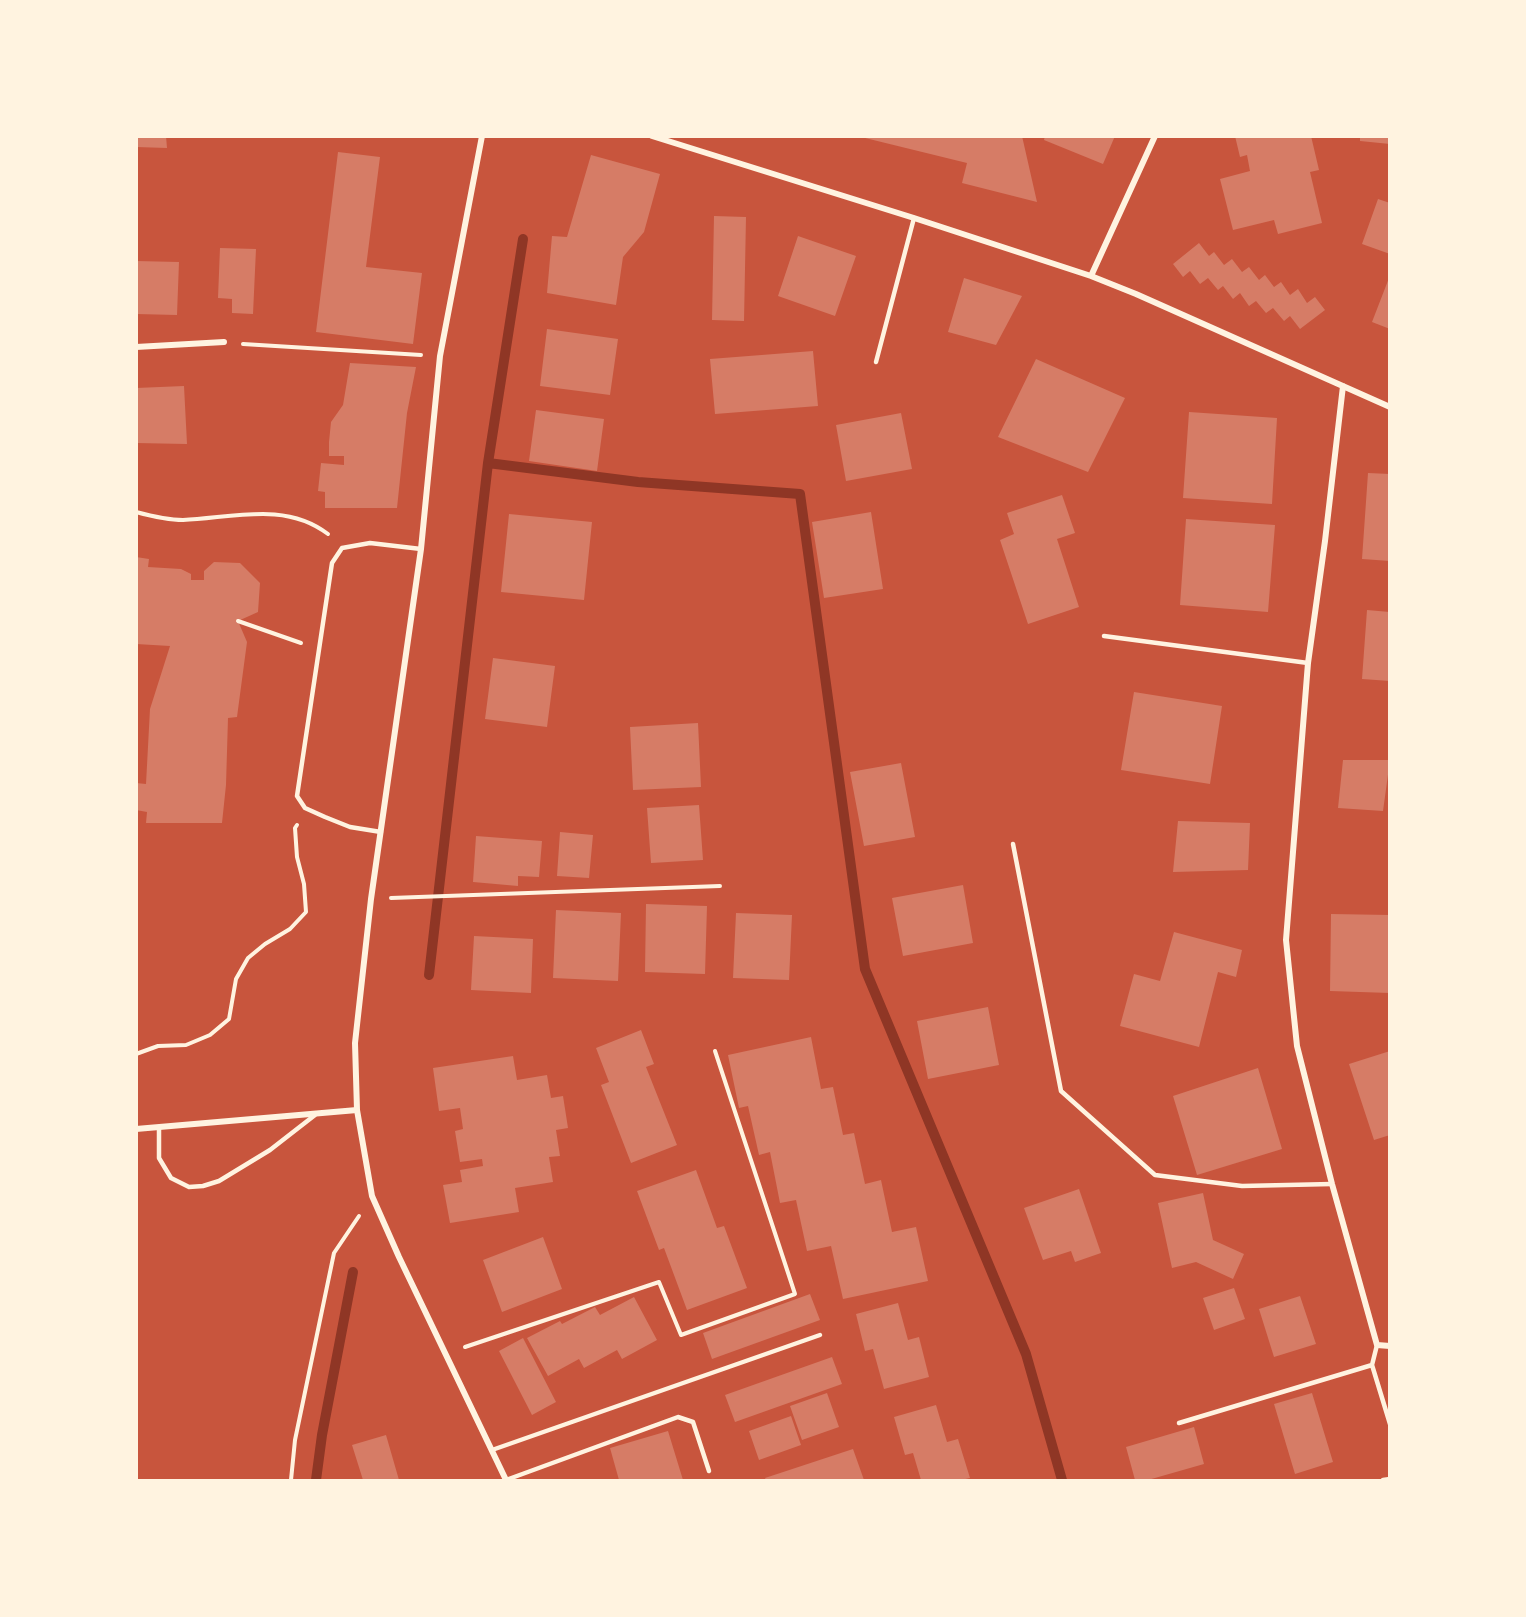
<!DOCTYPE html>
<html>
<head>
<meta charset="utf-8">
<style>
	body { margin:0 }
	#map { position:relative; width:1526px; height:1617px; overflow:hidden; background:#c8553d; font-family:"Titillium Web",sans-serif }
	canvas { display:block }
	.frame { position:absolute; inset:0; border:138px solid #fff3e0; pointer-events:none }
</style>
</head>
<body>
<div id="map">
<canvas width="1526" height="1617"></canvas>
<div class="frame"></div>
</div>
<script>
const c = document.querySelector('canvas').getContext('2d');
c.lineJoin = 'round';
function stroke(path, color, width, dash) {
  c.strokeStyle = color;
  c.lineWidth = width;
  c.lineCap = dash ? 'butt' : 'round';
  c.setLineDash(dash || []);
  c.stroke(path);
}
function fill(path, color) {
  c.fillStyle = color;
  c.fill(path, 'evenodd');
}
const stream = new Path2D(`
	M523 239 488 463 638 482 800 494 865 969 1026 1354 1062 1480
	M429 975 488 463
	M316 1480 322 1435 353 1272`);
const building = new Path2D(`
	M136 136H166L167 148 136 147Z
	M857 136H1022L1037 202 962 183 967 163Z
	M1045 136H1115L1103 164 1044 140Z
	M1235 136H1311L1319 170 1310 172 1322 223 1278 234 1274 220 1233 230 1220 179 1250 171 1247 155 1240 157Z
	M1360 136H1390V144L1360 141Z
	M338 152 380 157 366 267 422 273 413 344 316 332Z
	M591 155 660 174 644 232 623 257 616 305 547 293 552 236 567 237Z
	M1378 199 1390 203V254L1362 244Z
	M714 216 746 217 744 321 712 320Z
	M798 236 856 256 835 316 778 296Z
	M1199 243 1209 256 1214 252 1224 265 1232 259 1242 272 1249 267 1259 280 1265 275 1274 287 1281 282 1290 295 1298 289 1307 303 1315 297 1325 310 1300 329 1290 316 1284 321 1273 308 1266 313 1256 301 1249 306 1240 293 1233 299 1223 286 1218 290 1208 278 1200 284 1190 271 1183 277 1173 264Z
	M220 248 256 249 253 314 232 313V299L218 298Z
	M136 261 179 262 177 315 136 314Z
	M964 278 1022 296 996 345 948 332Z
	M1389 278H1390V329L1372 322Z
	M547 329 618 339 610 395 540 386Z
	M813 351 818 406 715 414 710 359Z
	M1036 359 1125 398 1088 472 998 437Z
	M350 363 416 367 407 413 397 508H325V492L318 491 321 463 344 465V456H329V442L331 422 343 405Z
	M184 386 187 444 136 443V388Z
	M536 410 604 419 597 471 529 461Z
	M1189 412 1277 418 1272 504 1183 498Z
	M901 413 912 469 846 481 836 425Z
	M1368 473 1390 474V561L1362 559Z
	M1062 495 1075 533 1057 539 1079 607 1028 624 1000 540 1014 534 1007 513Z
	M871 512 883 589 824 598 812 522Z
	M509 514 592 522 584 600 501 592Z
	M1186 519 1275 525 1268 612 1180 605Z
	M136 557 149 559 148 567 181 569 191 574V580H204V571L214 562 240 563 260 583 258 612 238 621 247 642 237 717 228 718 226 785 222 823H146L147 812 136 810V783L146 784 150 709 170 646 136 644Z
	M1367 610 1390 612V681L1362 679Z
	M493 658 555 666 547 727 485 719Z
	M1134 692 1222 706 1210 784 1121 770Z
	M698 723 701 787 633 790 630 727Z
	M1343 760H1390L1383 811 1338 808Z
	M901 763 915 837 864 846 850 772Z
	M699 805 703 860 651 863 647 808Z
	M1178 821 1250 823 1248 870 1173 872Z
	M560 832 593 835 589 878 557 876Z
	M476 836 542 841 539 877 518 876V886L473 882Z
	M963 885 973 943 903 956 892 898Z
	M646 904 707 906 705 974 645 972Z
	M556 910 621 913 618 981 553 978Z
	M736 913 792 915 789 980 733 978Z
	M1331 914 1390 915V993L1330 991Z
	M1174 932 1242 950 1236 977 1218 972 1199 1047 1120 1026 1134 974 1160 981Z
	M474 936 533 939 531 993 471 990Z
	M988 1007 999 1065 928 1079 917 1021Z
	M641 1030 654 1064 646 1067 677 1145 631 1163 601 1085 609 1082 596 1048Z
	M811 1037 821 1089 833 1087 843 1135 854 1133 865 1184 881 1180 892 1232 916 1227 928 1281 843 1299 831 1246 807 1251 796 1200 780 1203 770 1152 759 1155 748 1106 739 1108 728 1055Z
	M1390 1051V1135L1374 1140 1349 1064Z
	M513 1056 517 1080 547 1075 551 1098 563 1096 568 1128 556 1130 560 1156 549 1157 553 1182 515 1188 519 1212 450 1223 443 1185 462 1182 460 1170 483 1166 482 1159 460 1162 455 1131 463 1129 460 1108 439 1111 433 1068Z
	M1258 1068 1282 1149 1197 1175 1173 1096Z
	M696 1170 717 1228 724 1226 747 1288 687 1310 664 1248 659 1250 637 1191Z
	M1079 1189 1101 1253 1075 1262 1071 1251 1043 1260 1024 1208Z
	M1203 1193 1213 1240 1244 1254 1233 1279 1196 1262 1172 1268 1158 1203Z
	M543 1237 562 1289 502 1312 483 1260Z
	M1234 1288 1245 1319 1214 1330 1203 1298Z
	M810 1294 820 1320 712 1359 703 1333Z
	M1300 1296 1316 1344 1274 1357 1259 1309Z
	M634 1297 657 1340 622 1359 617 1350 584 1368 579 1359 548 1376 527 1338 560 1321 562 1324 595 1307 600 1315Z
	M898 1303 908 1340 919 1337 929 1377 884 1389 873 1349 865 1351 856 1314Z
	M523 1338 556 1402 532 1415 499 1351Z
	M832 1357 842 1384 735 1422 725 1395Z
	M827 1393 839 1427 802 1440 790 1406Z
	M1312 1393 1333 1462 1295 1474 1274 1404Z
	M936 1405 947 1442 958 1439 970 1478 961 1480H921L913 1453 905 1455 894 1417Z
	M791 1416 801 1445 759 1460 749 1431Z
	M1194 1427 1204 1464 1148 1480H1135L1126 1447Z
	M668 1431 683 1480H619L610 1448Z
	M386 1435 399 1480H363L352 1445Z
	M853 1449 864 1480H766L765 1478Z`);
const path = new Path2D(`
	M243 344 421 355
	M136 512C151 516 168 520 183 520 232 518 285 501 328 534
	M238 621 301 643
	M391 898 720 886
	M136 1054 158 1046 186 1045 210 1035 229 1019 236 979 248 958 265 944 290 929 306 912 304 884 297 857 295 828 297 825
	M465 1347 659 1282 681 1335 795 1294 715 1051
	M291 1480 295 1440 334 1253 359 1216`);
const service = new Path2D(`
	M876 362 914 218
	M1104 636 1308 663
	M381 832 350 827 325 817 305 808 297 796 332 563 342 548 370 543 421 549
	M1013 844 1061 1091 1155 1175 1242 1186 1332 1184
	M159 1127V1158L171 1178 189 1187 203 1186 219 1181 270 1150 315 1115
	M1377 1345 1372 1365 1390 1424
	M1179 1423 1372 1365
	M492 1450 820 1335
	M506 1480 678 1417 693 1422 709 1471
	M1383 1480 1390 1479`);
const minor = new Path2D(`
	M482 136 440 356 421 549 371 899 355 1043 357 1110 372 1196 399 1257 506 1480
	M652 136 914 218 1091 276 1136 294 1390 407
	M1091 276 1155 136
	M136 347 224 342
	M1343 386 1325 541 1308 663 1286 940 1297 1046 1332 1184 1377 1345 1390 1346
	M136 1129 357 1110`);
stroke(stream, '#8f3625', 10);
fill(building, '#d67c66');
stroke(path, '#fff3e0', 4);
stroke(service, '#fff3e0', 4.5);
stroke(minor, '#fff3e0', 6);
</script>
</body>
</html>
